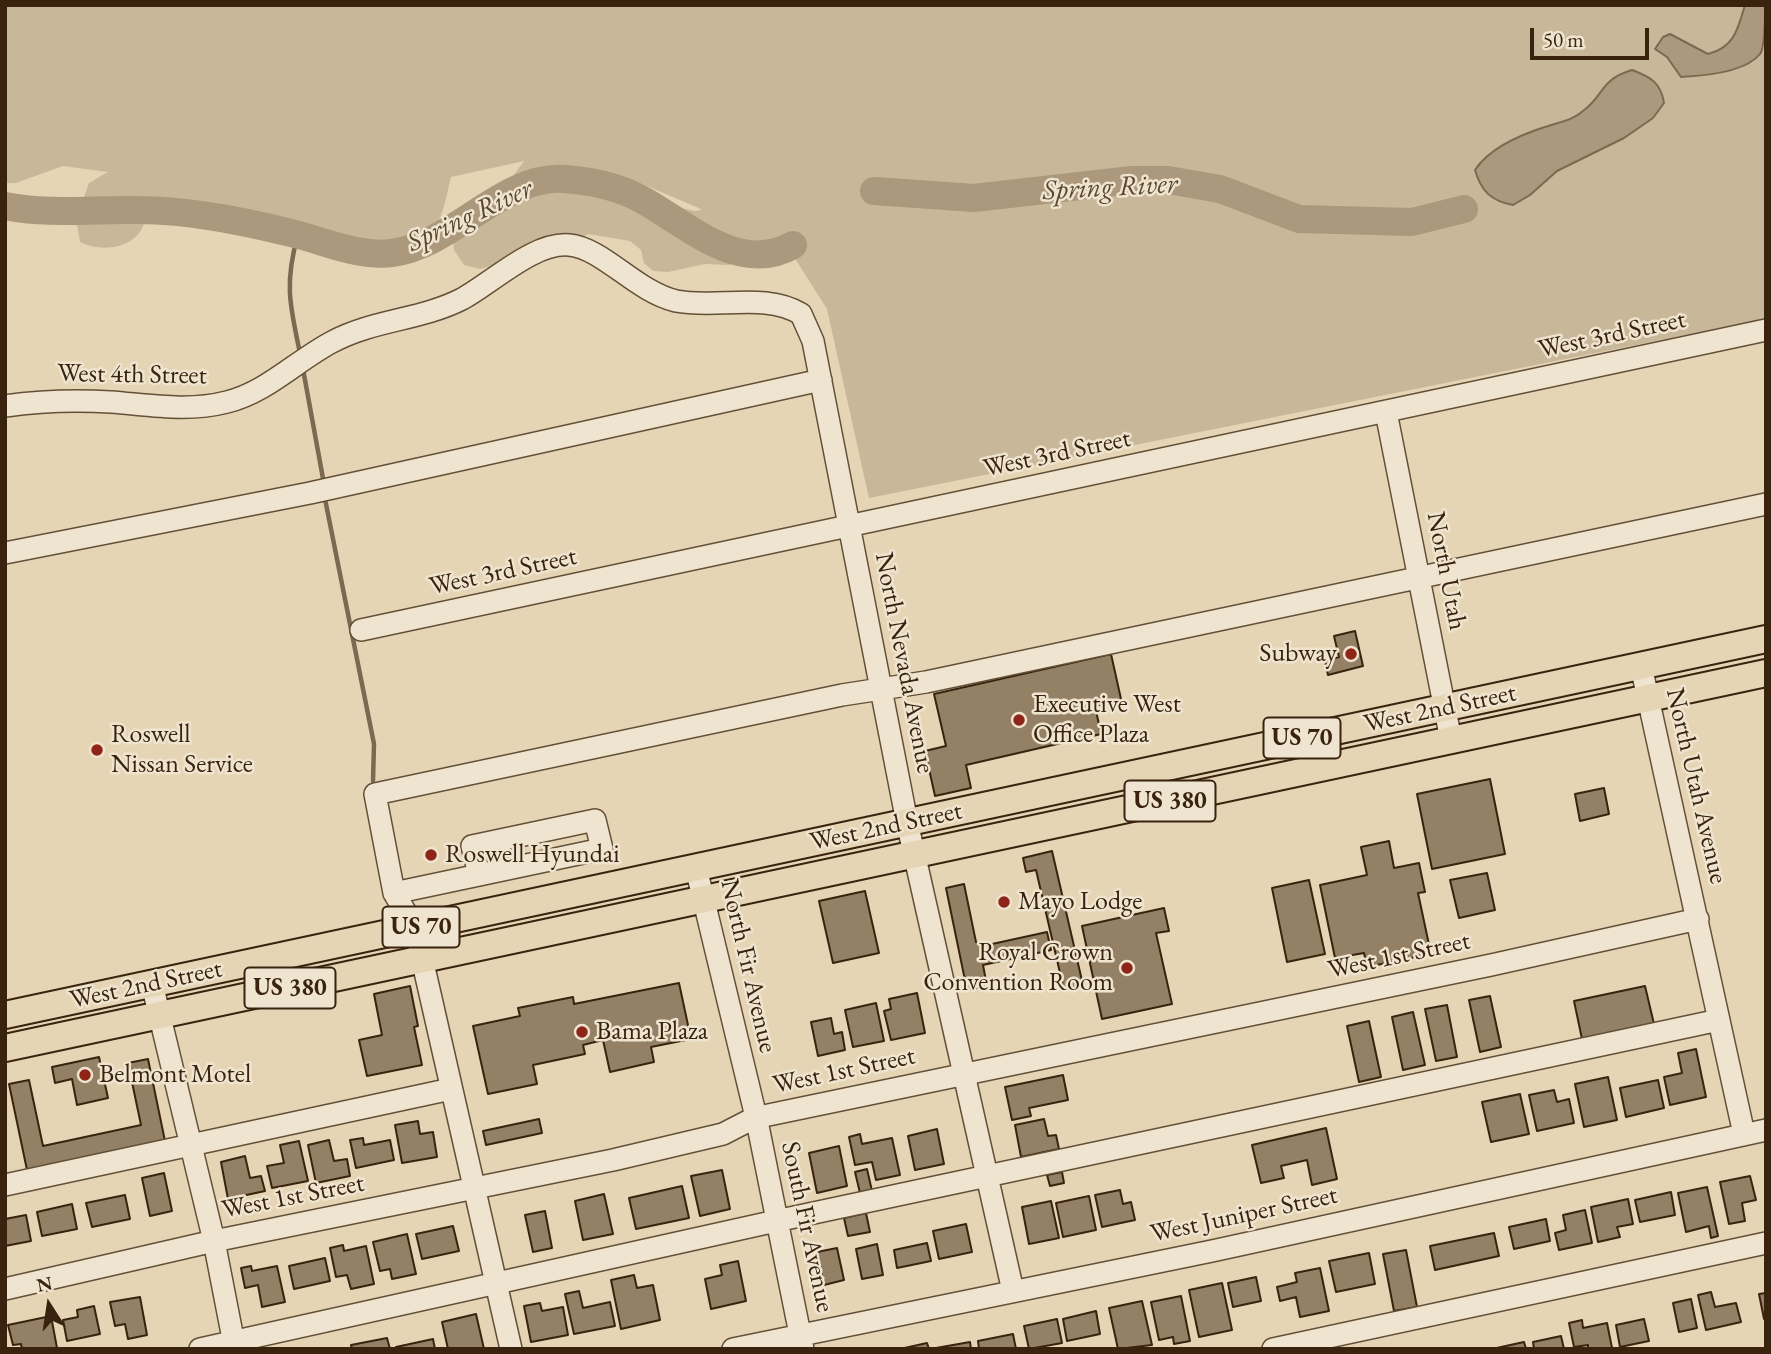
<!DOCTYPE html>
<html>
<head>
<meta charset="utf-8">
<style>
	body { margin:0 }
	#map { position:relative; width:1771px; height:1354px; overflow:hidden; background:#e6d5b5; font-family:"EB Garamond",serif }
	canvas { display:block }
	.frame { position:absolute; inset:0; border:7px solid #39230f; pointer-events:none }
	.north { position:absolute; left:14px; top:1270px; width:70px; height:70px; -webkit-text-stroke:5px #efe4cf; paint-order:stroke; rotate:348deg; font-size:19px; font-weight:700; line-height:28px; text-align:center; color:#39230f }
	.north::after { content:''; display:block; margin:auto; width:24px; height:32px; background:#39230f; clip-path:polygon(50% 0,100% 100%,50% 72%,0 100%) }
	.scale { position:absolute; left:1530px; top:28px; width:119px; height:32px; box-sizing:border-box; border:4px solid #39230f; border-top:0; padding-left:9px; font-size:21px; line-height:24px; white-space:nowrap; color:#39230f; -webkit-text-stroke:5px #efe4cf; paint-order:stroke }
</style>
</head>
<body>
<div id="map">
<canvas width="1771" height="1354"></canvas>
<div class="frame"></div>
<div class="north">N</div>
<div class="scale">50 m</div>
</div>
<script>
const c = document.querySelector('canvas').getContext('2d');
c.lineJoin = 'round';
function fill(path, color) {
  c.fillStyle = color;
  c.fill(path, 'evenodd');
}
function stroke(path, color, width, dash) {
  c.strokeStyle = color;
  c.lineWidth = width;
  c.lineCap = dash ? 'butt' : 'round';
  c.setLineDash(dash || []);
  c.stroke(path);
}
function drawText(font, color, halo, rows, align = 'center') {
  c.font = font + ' "EB Garamond",serif';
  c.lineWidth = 5;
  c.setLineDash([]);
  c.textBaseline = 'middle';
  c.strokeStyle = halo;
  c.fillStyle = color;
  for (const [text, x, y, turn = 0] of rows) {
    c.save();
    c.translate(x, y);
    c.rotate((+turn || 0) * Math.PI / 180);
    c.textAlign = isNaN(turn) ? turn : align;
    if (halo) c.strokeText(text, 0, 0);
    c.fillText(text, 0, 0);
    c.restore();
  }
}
const green = new Path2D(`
	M5 5H1766V319L869 498 827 309 794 257 768 244 750 249 740 260 729 265 705 264 668 272 653 271 644 263 641 250 630 241 588 234 561 249 480 269 464 265 454 250 453 238 482 218 524 161 451 177C447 193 444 213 435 228 416 259 374 269 341 255 324 247 318 228 300 222 287 218 270 221 257 219 223 214 186 198 152 206 147 213 147 219 143 226 133 250 100 252 80 242L76 219 89 183 108 172 63 166 16 183H5ZM628 178 701 209V210L696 211C673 207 641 200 628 178Z`);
const water = new Path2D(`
	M1745 5 1765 6C1765 16 1765 48 1760 54 1745 73 1702 76 1681 77L1667 57 1655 49 1663 37 1670 34 1708 54C1735 47 1738 28 1745 5Z
	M1632 70C1651 77 1661 83 1664 103L1653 118 1624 138 1557 171 1530 195 1513 205C1491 201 1481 191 1475 170 1490 147 1522 134 1548 126 1560 122 1573 120 1583 111 1605 95 1599 80 1632 70Z`);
const stream = new Path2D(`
	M298 235C284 283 290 306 300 353
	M303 369 324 484
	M325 499 374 744 373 781`);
const river = new Path2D(`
	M874 191 974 198 1132 180H1168L1220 189 1299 219 1412 222 1464 209
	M5 206C49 215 93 209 137 210 191 210 247 222 299 235 329 243 361 257 392 253 454 245 503 174 565 179 591 181 617 186 641 199 687 224 739 276 793 245`);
const building = new Path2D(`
	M1355 631 1363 666 1328 675 1325 661 1339 657 1334 636Z
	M1111 654 1121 699 1095 706 1101 734 966 765 971 788 935 796 925 751 946 746 934 694Z
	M1490 779 1505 854 1432 869 1417 794Z
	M1604 788 1609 814 1580 821 1575 794Z
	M1389 841 1394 868 1419 863 1425 892 1418 893 1431 954 1367 967 1364 953 1335 958 1320 885 1367 875 1361 847Z
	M1052 851 1083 985 1064 990 1036 870 1026 872 1023 858Z
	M1487 873 1495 910 1459 918 1450 880Z
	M1309 880 1325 954 1287 962 1272 888Z
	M964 884 976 942 983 946 1047 932 1051 950 983 965 987 986 967 990 946 888Z
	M865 891 879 953 833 963 819 901Z
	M1164 908 1169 931 1156 933 1172 1004 1102 1019 1082 926Z
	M679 983 691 1039 651 1047 654 1062 610 1072 603 1040 583 1045 585 1054 533 1065 537 1084 488 1094 473 1026 520 1016 518 1008 573 997 574 1004Z
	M410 986 418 1026 414 1027 422 1065 367 1076 359 1040 382 1035 374 994Z
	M1645 986 1654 1024 1582 1039 1574 1001Z
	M917 993 925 1033 891 1040 884 1011 891 1009 889 999Z
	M1490 996 1501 1047 1480 1052 1469 1000Z
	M876 1003 884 1041 853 1047 845 1010Z
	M1447 1005 1457 1057 1436 1061 1425 1009Z
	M1413 1012 1425 1065 1403 1070 1392 1017Z
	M831 1018 834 1034 842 1032 845 1050 818 1056 811 1022Z
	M1369 1021 1381 1077 1359 1082 1347 1026Z
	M1696 1049 1706 1097 1670 1105 1664 1077 1682 1073 1678 1053Z
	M99 1057 108 1098 77 1105 72 1079 55 1083 52 1067Z
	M148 1059 165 1141 27 1170 9 1084 29 1080 43 1146 141 1125 128 1063Z
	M1063 1075 1068 1100 1029 1108 1031 1116 1012 1120 1005 1087Z
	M1608 1077 1617 1120 1584 1127 1575 1084Z
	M1658 1080 1664 1108 1626 1117 1620 1088Z
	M1554 1090 1557 1102 1569 1099 1574 1123 1537 1131 1529 1095Z
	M1520 1094 1529 1134 1491 1142 1482 1102Z
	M539 1119 542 1133 486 1145 483 1131Z
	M1044 1119 1048 1136 1056 1135 1059 1149 1021 1157 1015 1125Z
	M418 1121 420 1134 433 1132 437 1157 402 1163 395 1125Z
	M1326 1128 1337 1179 1312 1185 1307 1160 1281 1166 1284 1178 1261 1183 1252 1145Z
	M937 1129 944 1164 915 1170 908 1136Z
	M860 1134 862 1144 892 1138 900 1175 876 1180 872 1162 855 1165 849 1137Z
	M363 1138 364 1145 390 1140 394 1160 356 1168 350 1140Z
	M329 1140 334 1161 347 1159 350 1176 316 1183 308 1145Z
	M299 1141 308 1181 272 1188 267 1166 284 1163 280 1145Z
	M839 1146 847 1186 817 1193 809 1153Z
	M245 1156 250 1178 261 1176 265 1191 228 1199 221 1162Z
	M867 1169 872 1191 860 1193 855 1172Z
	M722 1170 730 1209 700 1216 691 1176Z
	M1062 1172 1064 1183 1050 1186 1047 1175Z
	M164 1173 172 1211 150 1216 142 1178Z
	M1750 1176 1756 1200 1742 1203 1745 1221 1729 1224 1720 1182Z
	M682 1186 689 1218 636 1229 629 1198Z
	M1707 1187 1718 1236 1711 1238 1709 1226 1686 1232 1678 1193Z
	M1120 1190 1123 1204 1131 1202 1135 1220 1102 1227 1095 1195Z
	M1671 1192 1675 1215 1640 1222 1635 1200Z
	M604 1194 613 1234 583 1240 575 1201Z
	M125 1195 130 1219 92 1227 86 1203Z
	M1089 1196 1096 1230 1063 1237 1056 1203Z
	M1628 1199 1633 1224 1617 1227 1620 1237 1598 1242 1591 1207Z
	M1051 1201 1059 1238 1029 1244 1022 1207Z
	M72 1204 77 1229 42 1236 37 1212Z
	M1585 1210 1592 1243 1559 1250 1555 1233 1566 1230 1563 1215Z
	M545 1211 552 1248 533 1252 525 1215Z
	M866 1213 870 1232 848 1236 844 1218Z
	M26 1215 31 1241 5 1246V1219Z
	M1546 1219 1550 1241 1514 1249 1509 1227Z
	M966 1224 972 1252 939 1259 933 1231Z
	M453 1226 459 1251 422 1259 416 1234Z
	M1494 1233 1499 1256 1435 1270 1430 1246Z
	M407 1234 416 1274 392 1279 390 1269 380 1271 373 1242Z
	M927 1243 931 1261 897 1268 894 1250Z
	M877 1244 883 1275 862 1279 856 1249Z
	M343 1245 344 1251 366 1246 374 1284 351 1289 347 1275 336 1277 330 1248Z
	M837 1248 844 1280 824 1285 817 1252Z
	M1406 1250 1417 1307 1394 1311 1383 1254Z
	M1369 1253 1375 1284 1336 1292 1329 1261Z
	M325 1258 330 1281 294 1289 289 1266Z
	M738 1261 746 1301 711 1309 705 1279 722 1275 720 1265Z
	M251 1266 252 1271 277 1266 285 1302 262 1307 258 1285 245 1288 241 1268Z
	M1320 1268 1329 1311 1300 1317 1296 1297 1280 1301 1277 1287 1297 1282 1295 1273Z
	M634 1275 637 1288 653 1285 660 1320 621 1329 611 1280Z
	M1256 1277 1261 1301 1233 1307 1228 1283Z
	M1222 1283 1232 1330 1199 1337 1189 1290Z
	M1766 1283V1319H1764L1759 1294 1766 1293Z
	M579 1291 583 1308 610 1302 615 1326 574 1334 565 1294Z
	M1711 1292 1715 1307 1736 1303 1741 1322 1706 1330 1698 1295Z
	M1181 1296 1190 1341 1174 1344 1173 1337 1159 1340 1151 1302Z
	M140 1297 147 1335 128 1339 125 1324 115 1326 110 1302Z
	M1691 1299 1697 1328 1679 1332 1673 1303Z
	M1142 1301 1152 1345 1118 1349 1109 1308Z
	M540 1303 542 1311 563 1307 568 1335 531 1342 524 1306Z
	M94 1306 100 1334 67 1341 63 1320 78 1317 77 1310Z
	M1096 1311 1100 1334 1067 1341 1063 1319Z
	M476 1314 484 1349H448L442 1322Z
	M51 1316 57 1348 22 1349 21 1344 13 1345 8 1325Z
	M1057 1319 1062 1343 1029 1349 1024 1326Z
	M1644 1319 1649 1341 1620 1347 1616 1325Z
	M1582 1320 1583 1328 1607 1323 1612 1348 1588 1349V1345L1574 1347 1569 1323Z
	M1013 1334 1016 1349H979L978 1341Z
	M1561 1336 1564 1349H1534L1533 1342Z
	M387 1338 390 1349H352L351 1345Z
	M433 1339 435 1349H396V1347Z
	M970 1342 971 1349H936V1348Z
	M1524 1342 1526 1349H1492Z
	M927 1343 929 1349H900Z`);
const minor = new Path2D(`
	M5 406C40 401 76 400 111 402 150 405 188 412 227 402 267 392 296 361 332 342 372 320 421 320 462 299 493 282 534 242 569 245 603 248 635 291 676 301 716 309 766 292 801 314L813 341 907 822 1013 1291
	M1386 412 1451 740
	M5 553 310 493 821 380
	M361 630 1766 330
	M1641 666 1744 1134
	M696 868 757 1121 803 1349
	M479 874 472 846 595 820 602 849 394 893 415 928 511 1349
	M394 893 375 794 842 695 926 682 1766 504
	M152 984 214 1241 235 1349
	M5 1185 451 1089
	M5 1289 214 1241 613 1160 723 1134 754 1118 1491 965 1698 919
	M200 1349 776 1221 1719 1020
	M733 1349 1212 1251 1766 1130
	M1273 1349 1766 1243`);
const major = new Path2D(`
	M5 1015 1766 639
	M5 1048 1766 673`);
const markers = [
	[1351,654,7,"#8f2418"],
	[1019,720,7,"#8f2418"],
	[97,750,7,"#8f2418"],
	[431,855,7,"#8f2418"],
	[1004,902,7,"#8f2418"],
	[1127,968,7,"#8f2418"],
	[582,1032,7,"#8f2418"],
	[85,1075,7,"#8f2418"]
];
const shields = [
	[1302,738,77],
	[1170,801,91],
	[421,927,77],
	[290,988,91]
];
const shieldNames = [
	["US 70",1302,738],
	["US 380",1170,801],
	["US 70",421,927],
	["US 380",290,988]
];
const streetNames = [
	["West 3rd Street",1612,335,-12],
	["West 4th Street",132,375,1],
	["West 3rd Street",1057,454,-12],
	["North Utah",1446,571,79],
	["West 3rd Street",503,572,-12],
	["North Nevada Avenue",904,663,79],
	["West 2nd Street",1440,709,-12],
	["North Utah Avenue",1696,786,77],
	["West 2nd Street",886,827,-12],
	["West 1st Street",1399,956,-12],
	["North Fir Avenue",748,966,77],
	["West 2nd Street",146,985,-12],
	["West 1st Street",844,1071,-12],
	["West 1st Street",293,1197,-11],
	["West Juniper Street",1244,1215,-12],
	["South Fir Avenue",807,1227,78]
];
const poiNames = [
	["Subway",1337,654,"right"],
	["Executive West",1033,705],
	["Office Plaza",1033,735],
	["Roswell",111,735],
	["Nissan Service",111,765],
	["Roswell Hyundai",445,855],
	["Mayo Lodge",1018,902],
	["Royal Crown",1113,953,"right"],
	["Convention Room",1113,983,"right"],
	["Bama Plaza",596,1032],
	["Belmont Motel",99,1075]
];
const waterNames = [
	["Spring River",1110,188,-3],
	["Spring River",470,216,-25]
];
fill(green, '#c9b799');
fill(water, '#ab987d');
stroke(water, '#7d6951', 2);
stroke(stream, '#7d6951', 4.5);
stroke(river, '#ab987d', 28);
fill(building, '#938065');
stroke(building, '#39230f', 2);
stroke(minor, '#645038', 24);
stroke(major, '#39230f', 30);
stroke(minor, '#efe4cf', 21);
stroke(major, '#e6d5b5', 26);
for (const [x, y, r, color] of markers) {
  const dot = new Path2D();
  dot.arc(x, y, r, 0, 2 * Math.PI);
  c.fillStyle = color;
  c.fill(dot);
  stroke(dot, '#efe4cf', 2.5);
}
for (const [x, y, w] of shields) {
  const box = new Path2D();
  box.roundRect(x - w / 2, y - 20.5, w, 41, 5);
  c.fillStyle = '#efe4cf';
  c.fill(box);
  stroke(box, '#39230f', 2);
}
drawText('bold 24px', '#39230f', null, shieldNames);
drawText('26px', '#39230f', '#efe4cf', streetNames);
drawText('26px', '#39230f', '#efe4cf', poiNames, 'left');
drawText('italic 28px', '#5b4630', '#efe4cf', waterNames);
</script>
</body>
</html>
